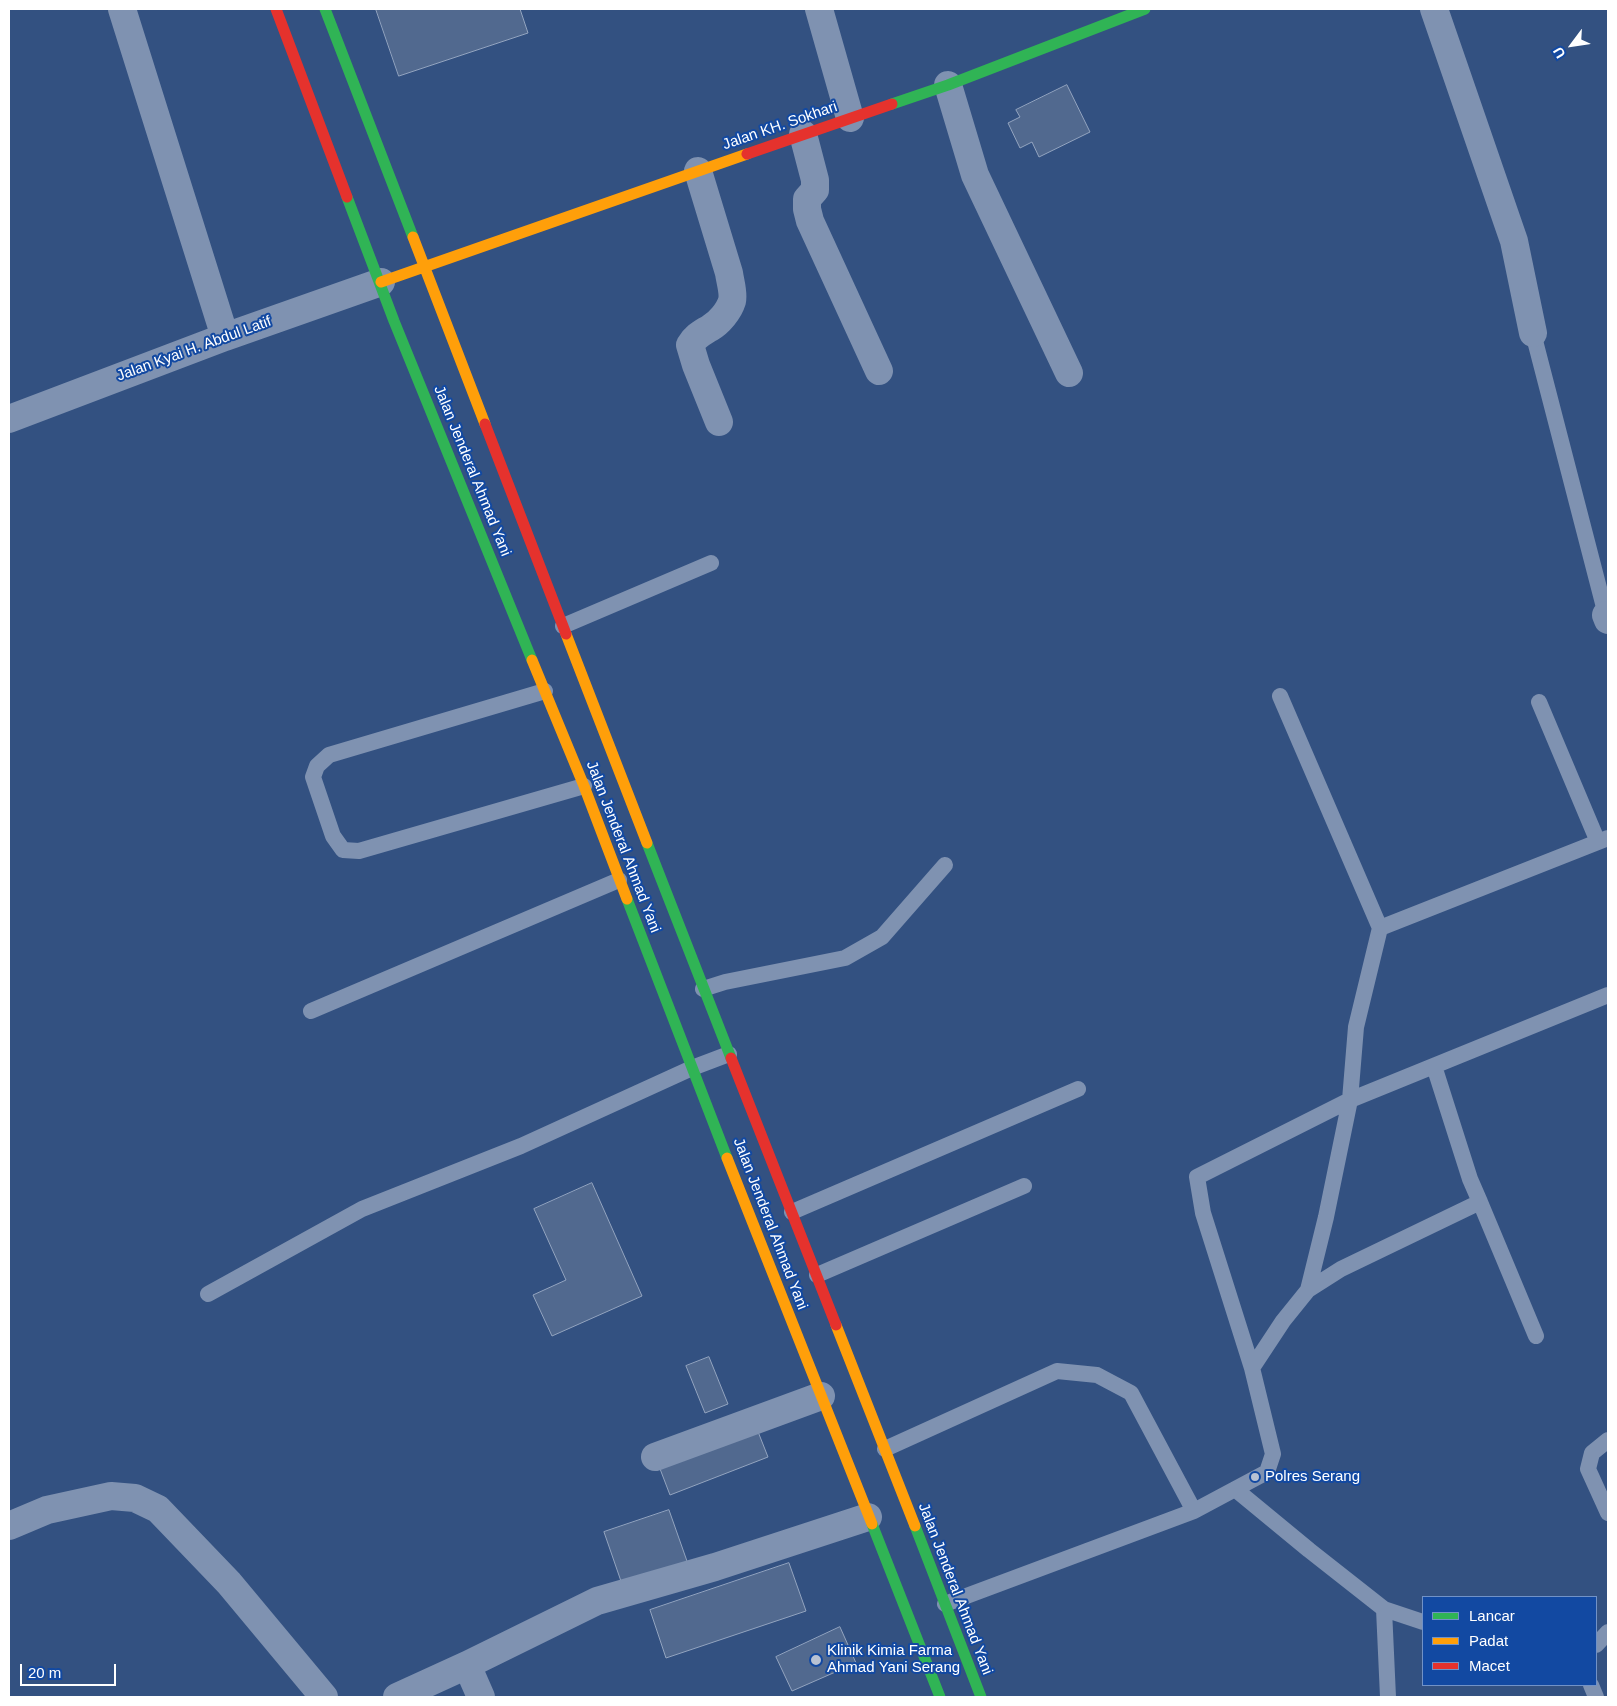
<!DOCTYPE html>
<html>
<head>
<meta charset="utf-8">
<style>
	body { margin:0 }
	#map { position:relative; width:1617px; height:1706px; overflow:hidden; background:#335181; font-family:Helvetica,sans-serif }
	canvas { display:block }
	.frame { position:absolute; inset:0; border:10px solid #fff; pointer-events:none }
	.legend { position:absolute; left:1422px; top:1596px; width:175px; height:90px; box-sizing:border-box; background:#1249a2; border:1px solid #7192c7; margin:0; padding:6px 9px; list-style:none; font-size:15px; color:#fff }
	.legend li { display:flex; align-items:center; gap:10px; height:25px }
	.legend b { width:25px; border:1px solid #7192c7 }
	.north { position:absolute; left:1547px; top:20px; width:50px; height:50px; -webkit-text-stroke:4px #1249a2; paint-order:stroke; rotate:239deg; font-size:14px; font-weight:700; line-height:20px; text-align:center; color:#fff }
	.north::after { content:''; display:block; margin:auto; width:18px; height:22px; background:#fff; clip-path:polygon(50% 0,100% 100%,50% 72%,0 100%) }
	.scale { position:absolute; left:20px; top:1664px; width:96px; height:22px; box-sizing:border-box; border:2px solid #fff; border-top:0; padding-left:6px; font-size:15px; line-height:18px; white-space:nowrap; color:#fff; -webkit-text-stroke:4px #1249a2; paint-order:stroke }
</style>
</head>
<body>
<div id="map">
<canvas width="1617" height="1706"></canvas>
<div class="frame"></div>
<ul class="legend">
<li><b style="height:6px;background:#30b455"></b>Lancar</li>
<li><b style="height:6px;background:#ff9f0a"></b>Padat</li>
<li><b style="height:6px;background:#e5322d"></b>Macet</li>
</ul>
<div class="north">U</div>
<div class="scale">20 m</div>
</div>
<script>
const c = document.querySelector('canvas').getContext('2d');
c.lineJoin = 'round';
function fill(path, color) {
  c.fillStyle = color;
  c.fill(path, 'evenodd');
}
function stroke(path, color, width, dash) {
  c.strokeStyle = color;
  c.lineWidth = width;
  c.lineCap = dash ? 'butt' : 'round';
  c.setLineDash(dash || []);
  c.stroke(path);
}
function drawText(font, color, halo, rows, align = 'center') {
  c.font = font + ' Helvetica,sans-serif';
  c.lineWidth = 4;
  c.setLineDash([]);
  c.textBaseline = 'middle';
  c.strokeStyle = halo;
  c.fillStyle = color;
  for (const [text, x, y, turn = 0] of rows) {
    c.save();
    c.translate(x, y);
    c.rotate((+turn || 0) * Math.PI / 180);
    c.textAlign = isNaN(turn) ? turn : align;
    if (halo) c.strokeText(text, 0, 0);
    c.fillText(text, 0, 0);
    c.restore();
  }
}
const building = new Path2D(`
	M376 9H520L528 33 399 76Z
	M1067 85 1090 132 1039 157 1032 142 1020 148 1008 123 1020 117 1016 110Z
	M592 1183 642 1296 552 1336 533 1295 566 1280 534 1209Z
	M709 1357 728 1404 705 1413 686 1366Z
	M755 1424 768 1457 670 1495 657 1461Z
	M669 1510 688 1564 623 1587 604 1532Z
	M789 1563 806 1611 666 1658 650 1610Z
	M840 1627 856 1663 792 1691 776 1657Z`);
const lane = new Path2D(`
	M1533 333 1606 615
	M563 626 711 563
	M545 691 329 755 317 766 313 777 333 836 343 850 359 851 584 786
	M1280 696 1380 928
	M1539 702 1598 842
	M703 989 725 982 845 958 882 937 945 865
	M311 1011 619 880
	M1480 1202 1536 1336
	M792 1212 1078 1089
	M817 1275 1024 1186
	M1308 1290 1326 1217 1350 1100 1356 1027 1380 928 1608 838
	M208 1294 362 1209 521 1146 692 1068 729 1054
	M1252 1368 1203 1213 1197 1177 1350 1100 1608 995
	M1608 1440 1592 1453 1588 1469 1608 1513
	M885 1449 1057 1371 1097 1375 1131 1393 1194 1511
	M1235 1489 1309 1550 1384 1609 1423 1622
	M945 1604 1194 1511 1267 1472 1273 1454 1252 1368 1283 1321 1308 1290 1341 1269 1480 1202 1470 1179 1434 1066
	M1384 1609 1388 1697
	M1596 1645 1608 1632
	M1591 1685 1596 1697`);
const street = new Path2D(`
	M122 9 225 337
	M819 9 850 118
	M1434 9 1514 241 1533 333
	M948 85 975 175 1069 373
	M803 134 815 180V190L807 199V209L810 221 879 371
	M698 171 729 273C730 281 734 293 732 301 729 311 719 323 710 328 702 333 695 336 690 345L696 365 719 422
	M9 419 225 337 381 282
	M1606 615 1608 620
	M655 1457 821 1396
	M9 1526 47 1510 111 1496 135 1498 158 1509 229 1583 324 1697
	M467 1665 481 1697
	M397 1697 467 1665 597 1601 715 1567 868 1517`);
const fast = new Path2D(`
	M325 9 413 237
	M892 104 948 85 1145 9
	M347 197 394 321 532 660
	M647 843 731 1058
	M627 899 727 1158
	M872 1524 940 1697
	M915 1526 981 1697`);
const slow = new Path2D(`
	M413 237 485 424
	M381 282 747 154
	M566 634 647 843
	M532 660 584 786 627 899
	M727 1158 872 1524
	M836 1325 915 1526`);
const jam = new Path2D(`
	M276 9 347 197
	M747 154 892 104
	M485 424 566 634
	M731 1058 836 1325`);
const markers = [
	[1255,1477,5,"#b8c2d3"],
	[816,1660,6,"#b8c2d3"]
];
const streetNames = [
	["Jalan KH. Sokhari",780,126,-19],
	["Jalan Kyai H. Abdul Latif",194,349,-20],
	["Jalan Jenderal Ahmad Yani",472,471,68],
	["Jalan Jenderal Ahmad Yani",623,847,69],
	["Jalan Jenderal Ahmad Yani",770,1224,69],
	["Jalan Jenderal Ahmad Yani",955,1589,69]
];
const poiNames = [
	["Polres Serang",1265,1477],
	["Klinik Kimia Farma",827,1651],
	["Ahmad Yani Serang",827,1668]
];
fill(building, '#51698f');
stroke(building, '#93a4bf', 1);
stroke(lane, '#7f92b1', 16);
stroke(street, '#7f92b1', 28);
stroke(fast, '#30b455', 11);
stroke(slow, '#ff9f0a', 11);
stroke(jam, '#e5322d', 11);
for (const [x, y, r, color] of markers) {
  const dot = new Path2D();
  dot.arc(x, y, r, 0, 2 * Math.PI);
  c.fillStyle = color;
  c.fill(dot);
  stroke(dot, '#1249a2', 2);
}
drawText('15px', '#fff', '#1249a2', streetNames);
drawText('15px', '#fff', '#1249a2', poiNames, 'left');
</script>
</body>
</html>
